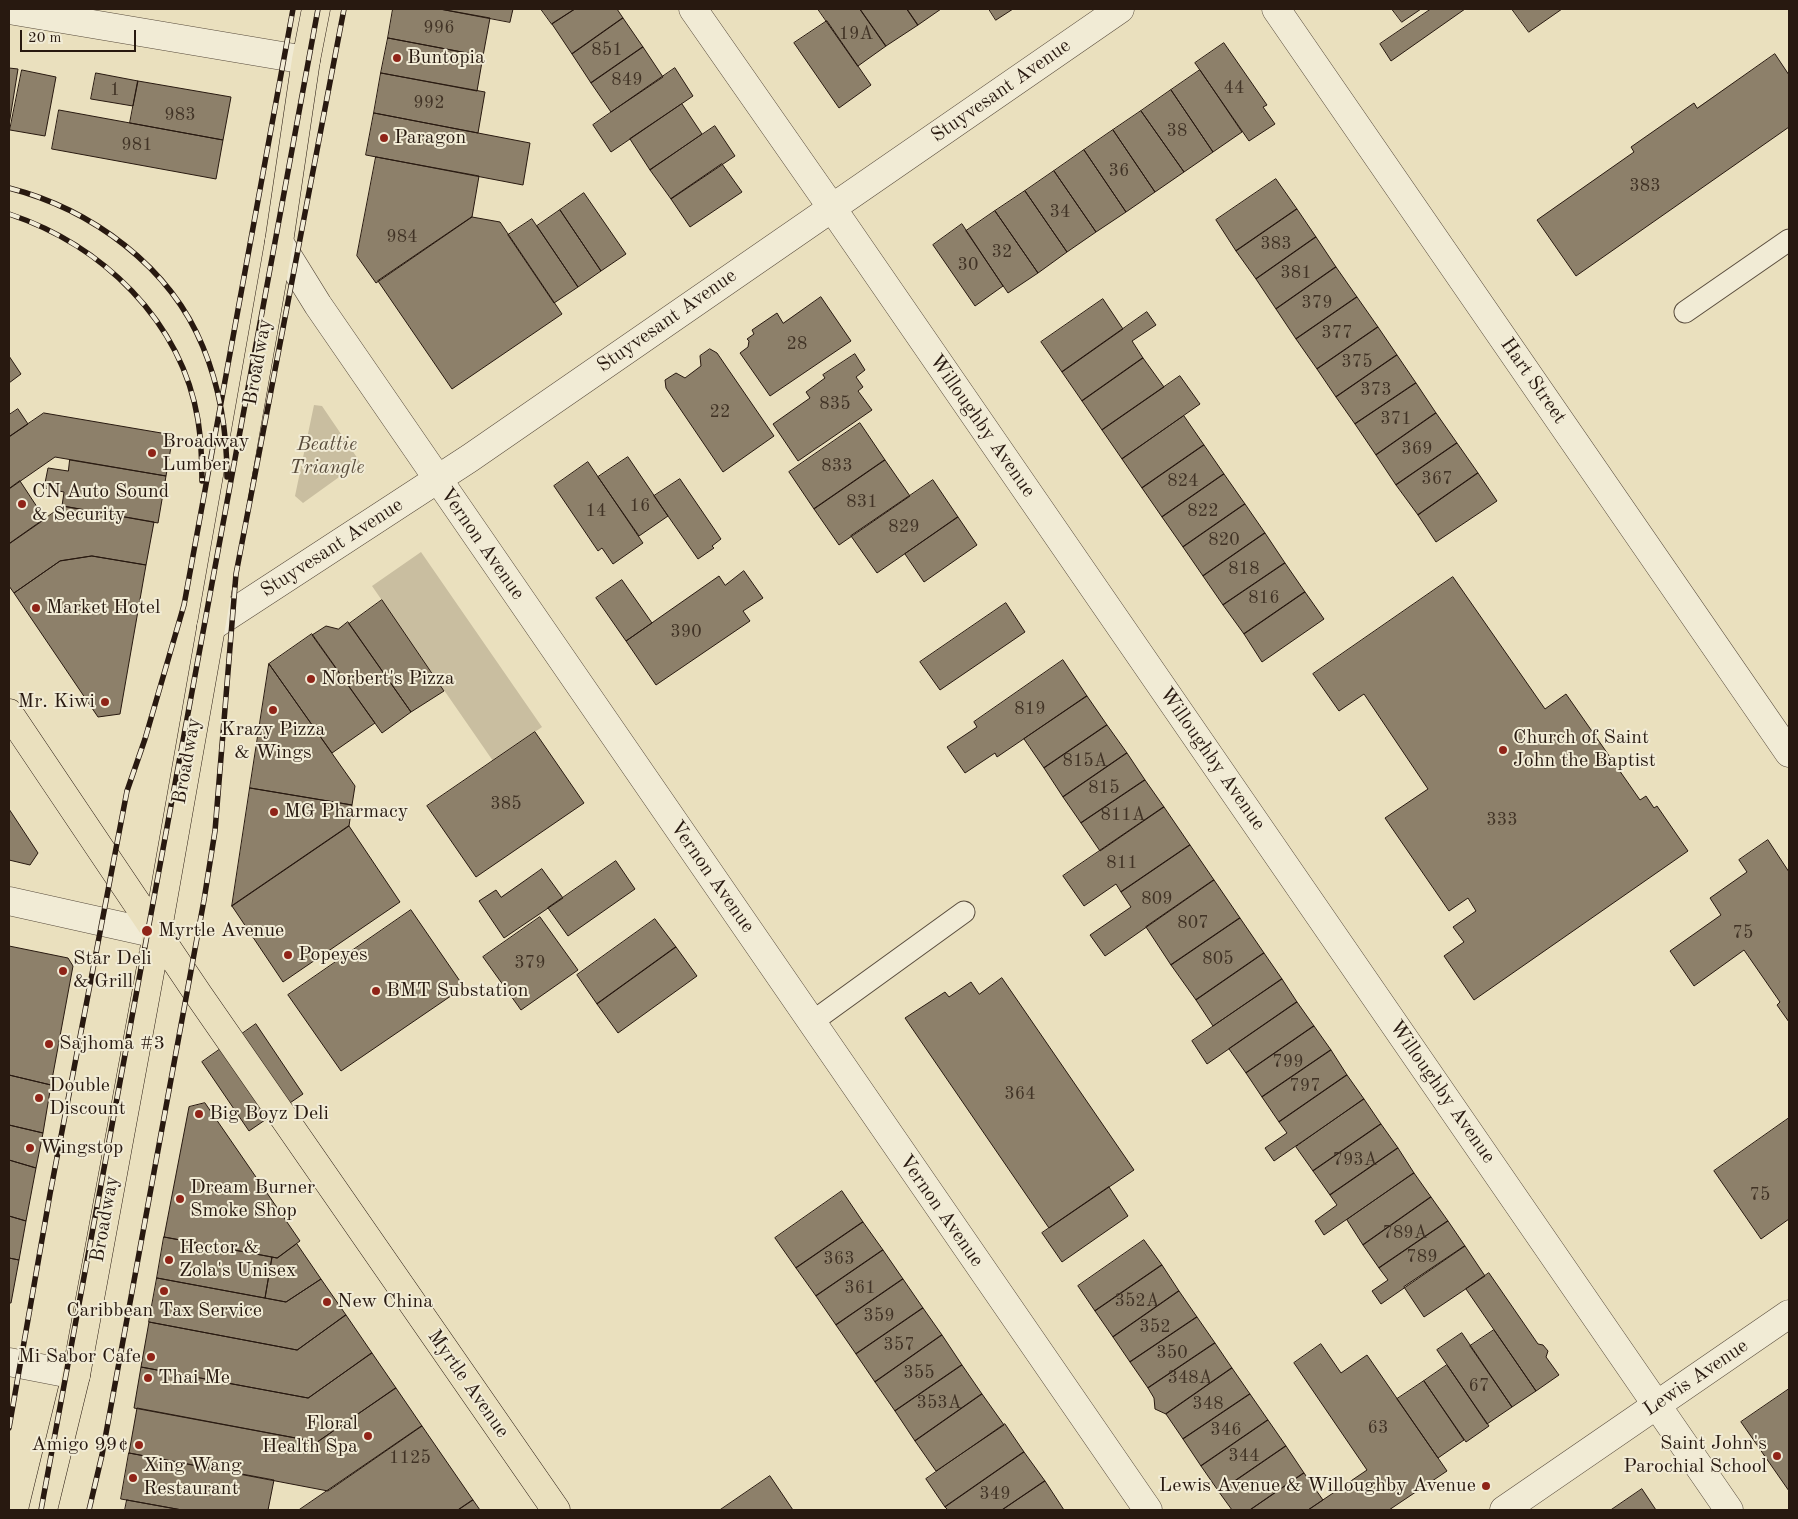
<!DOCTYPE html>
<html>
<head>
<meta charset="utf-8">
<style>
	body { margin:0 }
	#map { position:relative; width:1798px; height:1519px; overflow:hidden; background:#eae0be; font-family:"Old Standard TT",serif }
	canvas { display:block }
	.frame { position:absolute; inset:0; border:10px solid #281910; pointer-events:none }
	.scale { position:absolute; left:20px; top:30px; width:116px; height:22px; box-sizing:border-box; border:2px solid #281910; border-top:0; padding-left:6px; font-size:15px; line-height:18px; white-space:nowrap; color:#281910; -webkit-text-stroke:4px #f1ebd5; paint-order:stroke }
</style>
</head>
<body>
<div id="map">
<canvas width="1798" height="1519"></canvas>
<div class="frame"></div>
<div class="scale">20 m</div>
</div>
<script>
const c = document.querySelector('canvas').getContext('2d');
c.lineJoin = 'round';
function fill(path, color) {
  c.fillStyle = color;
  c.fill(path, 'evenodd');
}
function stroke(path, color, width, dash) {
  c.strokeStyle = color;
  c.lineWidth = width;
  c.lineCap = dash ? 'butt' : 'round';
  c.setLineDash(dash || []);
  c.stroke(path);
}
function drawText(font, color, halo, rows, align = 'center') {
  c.font = font + ' "Old Standard TT",serif';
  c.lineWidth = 4;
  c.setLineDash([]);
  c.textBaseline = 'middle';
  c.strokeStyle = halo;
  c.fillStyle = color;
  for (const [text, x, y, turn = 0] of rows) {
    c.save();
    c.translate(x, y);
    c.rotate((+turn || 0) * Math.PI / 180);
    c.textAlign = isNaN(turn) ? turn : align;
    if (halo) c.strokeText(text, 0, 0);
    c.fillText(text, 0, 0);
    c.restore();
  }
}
const green = new Path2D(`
	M314 405 322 406 360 462 303 503 295 496Z
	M421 552 542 727 493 761 372 586Z`);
const building = new Path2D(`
	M393 9H440L490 18 483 56 388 38Z
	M440 9H513L510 22Z
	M541 9H575L552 24Z
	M575 9H617L623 18 572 54 552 24Z
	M818 9H860L886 46 858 66Z
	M860 9H907L918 25 886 46Z
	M907 9H941L918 25Z
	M989 9H1013L996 20Z
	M1392 9H1421L1402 22Z
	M1431 9H1465L1391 61 1380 44Z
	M1512 9H1562L1529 32Z
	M623 18 643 47 591 83 572 54Z
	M827 21 871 85 839 108 794 43Z
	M388 38 483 56 477 91 381 73Z
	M1224 43 1267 105 1263 107 1275 124 1249 141 1195 63Z
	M643 47 663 77 611 112 591 83Z
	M1775 54 1789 75V127L1576 276 1537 220 1634 152 1631 147 1694 103 1697 108Z
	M9 68 18 69 9 125Z
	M675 68 693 96 611 152 593 125Z
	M22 70 56 77 45 136 10 130Z
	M1200 70 1242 132 1213 152 1171 90Z
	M96 73 138 81 133 106 91 99Z
	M381 73 485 92 478 133 374 113Z
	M138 81 231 97 223 140 130 123Z
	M1171 90 1213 152 1184 172 1141 111Z
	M682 104 702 134 650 170 630 139Z
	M59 110 223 140 216 179 52 149Z
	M1141 111 1184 172 1155 192 1113 130Z
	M374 113 530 143 523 185 366 155Z
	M715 126 735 156 671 199 650 170Z
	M1113 130 1155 192 1126 212 1084 150Z
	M1084 150 1126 212 1096 232 1054 171Z
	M376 157 479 176 472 217 376 283 357 256Z
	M722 164 742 192 690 227 671 199Z
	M1054 171 1096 232 1067 252 1025 191Z
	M1276 179 1297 209 1236 251 1216 220Z
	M1025 191 1067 252 1038 273 995 211Z
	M584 193 626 254 601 271 560 210Z
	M1297 209 1316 237 1256 279 1236 251Z
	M560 210 601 271 578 287 537 226Z
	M995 211 1038 273 1008 293 966 231Z
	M472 217 500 222 562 314 452 389 378 281Z
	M532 219 578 287 554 303 508 235Z
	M962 224 1003 286 975 306 933 245Z
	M1316 237 1336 267 1276 309 1256 279Z
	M1336 267 1357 297 1296 339 1276 309Z
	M821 297 851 341 770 396 740 353 748 347 749 341 747 339 754 334 752 330 777 313 783 323Z
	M1357 297 1378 327 1317 369 1296 339Z
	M1103 299 1123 329 1062 372 1041 342Z
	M1147 312 1156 325 1132 341 1143 358 1082 401 1062 372Z
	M1378 327 1397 355 1336 397 1317 369Z
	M710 349 717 353 774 436 723 472 666 388 665 380 676 373 685 378 701 366 700 356Z
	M855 354 865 370 856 377 863 387 858 391 872 410 798 461 773 424 810 398 806 392 825 378 823 375Z
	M1397 355 1416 383 1355 424 1336 397Z
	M9 356 21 374 9 383Z
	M1143 358 1164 387 1102 430 1082 401Z
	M1180 376 1200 404 1122 459 1102 430Z
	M1416 383 1436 413 1376 455 1355 424Z
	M18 409 28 424 9 437V415Z
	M44 413 173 435 166 476 55 457 9 489V437Z
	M1436 413 1457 443 1396 485 1376 455Z
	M1184 416 1204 445 1142 488 1122 459Z
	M860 423 885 460 814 509 789 472Z
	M1457 443 1478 473 1418 515 1396 485Z
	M1204 445 1224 474 1162 517 1142 488Z
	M628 457 668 516 639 536 598 477Z
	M70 460 166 476 158 523 62 506 64 492 44 488 48 468 68 471Z
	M885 460 910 496 839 545 814 509Z
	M588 462 643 543 613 564 602 548 598 551 554 486Z
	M1478 473 1497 501 1436 542 1418 515Z
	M1224 474 1245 504 1183 547 1162 517Z
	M680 479 721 539 712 546 714 548 698 559 654 496Z
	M933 480 958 517 877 573 851 536Z
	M20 481 45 519 9 544V489Z
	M1245 504 1265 533 1203 576 1183 547Z
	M63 506 154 522 146 565 92 556 60 561 14 593 9 586V544Z
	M958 517 977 545 924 582 905 554Z
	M1265 533 1285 563 1223 605 1203 576Z
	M92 556 146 565 120 714 98 717 14 593 60 561Z
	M1285 563 1305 592 1244 634 1223 605Z
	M744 571 763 598 743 611 750 621 656 685 626 641 719 576 725 585Z
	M1453 577 1545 709 1566 694 1640 800 1646 796 1654 808 1657 806 1688 851 1474 1000 1444 956 1464 942 1453 927 1476 911 1468 898 1449 911 1385 818 1428 789 1364 694 1339 711 1313 674Z
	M622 580 652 623 626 641 596 598Z
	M1305 592 1324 619 1262 662 1244 634Z
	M382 600 444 691 411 712 349 624Z
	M1006 603 1025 632 940 690 920 662Z
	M348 622 411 712 382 733 312 635 326 626 338 629Z
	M312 634 375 723 332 753 269 664Z
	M1063 660 1087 696 997 757 995 753 965 773 947 747 977 727 974 722Z
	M269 664 355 786 352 805 250 788Z
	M1087 696 1107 725 1044 768 1024 739Z
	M1107 725 1127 753 1063 797 1044 768Z
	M535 732 584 803 476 877 427 806Z
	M1127 753 1145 780 1081 823 1063 797Z
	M1145 780 1164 807 1100 851 1081 823Z
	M250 788 352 805 349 826 232 906Z
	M1164 807 1190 845 1121 892 1116 884 1084 906 1063 876Z
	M9 809 38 853 30 865 9 860Z
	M349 826 400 902 283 982 232 906Z
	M1768 840 1789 872V1022L1777 1005 1780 1002 1744 950 1694 986 1670 951 1721 915 1710 898 1747 872 1739 860Z
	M1190 845 1214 880 1105 956 1090 935 1131 907 1121 892Z
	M616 861 635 889 568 936 548 908Z
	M542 869 563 898 504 938 479 901 496 890 501 897Z
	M1214 880 1240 918 1171 965 1146 927Z
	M411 910 464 987 341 1071 288 995Z
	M540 917 578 970 521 1010 483 957Z
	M1240 918 1264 953 1196 1000 1171 965Z
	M655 919 676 947 597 1004 577 975Z
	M9 946 68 958 73 966 51 1085 9 1075Z
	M676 947 697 976 618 1033 597 1004Z
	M1264 953 1282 979 1213 1026 1196 1000Z
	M1002 978 1134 1170 1049 1228 905 1018 945 992 949 997 971 982 979 994Z
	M1282 979 1297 1002 1207 1064 1192 1041Z
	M1297 1002 1314 1026 1246 1073 1229 1049Z
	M256 1024 303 1094 249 1131 202 1062Z
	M1314 1026 1331 1050 1262 1097 1246 1073Z
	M1331 1050 1347 1075 1279 1122 1262 1097Z
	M9 1075 51 1085 43 1133 9 1125Z
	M1347 1075 1364 1099 1274 1161 1265 1148 1287 1133 1279 1122Z
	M1364 1099 1381 1124 1313 1171 1296 1147Z
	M205 1103 300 1241 277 1258 164 1237 189 1107Z
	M1789 1118V1219L1761 1239 1714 1171Z
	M1381 1124 1398 1148 1330 1195 1313 1171Z
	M9 1125 43 1133 36 1168 9 1160Z
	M1398 1148 1414 1173 1324 1235 1315 1221 1337 1205 1330 1195Z
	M9 1160 36 1168 26 1221 9 1216Z
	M1414 1173 1431 1197 1363 1245 1347 1220Z
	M1109 1187 1128 1216 1062 1262 1042 1233Z
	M842 1191 863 1222 796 1268 775 1238Z
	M1431 1197 1448 1221 1379 1268 1363 1245Z
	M9 1216 26 1221 19 1260 9 1258Z
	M1448 1221 1465 1246 1381 1304 1372 1291 1388 1280 1379 1268Z
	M863 1222 883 1250 816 1296 796 1268Z
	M164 1237 272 1257 265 1298 157 1278Z
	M1144 1240 1162 1265 1095 1311 1078 1286Z
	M297 1244 321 1279 286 1302 265 1298 272 1257 277 1258Z
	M1465 1246 1485 1276 1424 1317 1404 1287Z
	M883 1250 903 1279 836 1325 816 1296Z
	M9 1258 19 1260 11 1303H9Z
	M1162 1265 1179 1291 1113 1337 1095 1311Z
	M1489 1273 1538 1344 1543 1345 1548 1351 1546 1357 1559 1375 1536 1391 1466 1289Z
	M157 1278 286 1302 321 1279 346 1315 297 1350 149 1322Z
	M903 1279 923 1308 856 1354 836 1325Z
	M1179 1291 1197 1317 1130 1362 1113 1337Z
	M923 1308 942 1335 875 1382 856 1354Z
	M346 1315 372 1353 308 1398 141 1367 149 1322 297 1350Z
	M1197 1317 1215 1343 1148 1388 1130 1362Z
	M1494 1330 1536 1391 1512 1407 1470 1346Z
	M1462 1333 1512 1407 1487 1424 1437 1350Z
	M942 1335 962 1365 895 1411 875 1382Z
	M1215 1343 1232 1368 1166 1414 1155 1409 1154 1398 1148 1388Z
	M1321 1344 1341 1373 1367 1355 1447 1471 1389 1510H1308L1367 1470 1294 1363Z
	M372 1353 396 1388 317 1442 134 1408 141 1367 308 1398Z
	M962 1365 982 1394 915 1441 895 1411Z
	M1447 1365 1489 1426 1466 1442 1424 1381Z
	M1232 1368 1250 1394 1183 1439 1166 1414Z
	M1424 1381 1464 1440 1438 1458 1397 1399Z
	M396 1388 422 1426 328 1491 129 1453 137 1408 317 1442Z
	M1789 1389V1491L1741 1422Z
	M982 1394 1004 1425 936 1471 915 1441Z
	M1250 1394 1268 1420 1201 1466 1183 1439Z
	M1268 1420 1286 1446 1219 1492 1201 1466Z
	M1005 1424 1024 1452 945 1507 926 1479Z
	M422 1426 473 1500 458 1510H299Z
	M1286 1446 1304 1473 1250 1510H1232L1219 1492Z
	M1024 1452 1045 1481 1002 1510H948L945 1507Z
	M129 1453 274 1480 268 1510H182L121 1499Z
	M1304 1473 1323 1500 1308 1510H1250Z
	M770 1476 793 1510H720Z
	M1045 1481 1064 1510H1002Z
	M1642 1489 1656 1510H1611Z
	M127 1500 182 1510H125Z
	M473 1500 480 1510H458Z`);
const service = new Path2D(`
	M1685 312 1789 240
	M812 1022 964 912`);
const minor = new Path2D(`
	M693 9 832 208 1729 1510
	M1276 9 1789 753
	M9 10 306 60
	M279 242 318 305 1148 1510
	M211 627 470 458 1120 9
	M9 901 157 934
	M9 1362 76 1375
	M1504 1510 1789 1314`);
const primary = new Path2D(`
	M9 713 198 994 556 1510
	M43 1510 76 1375 157 934 279 242 306 60 316 9`);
const rail = new Path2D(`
	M9 188C91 209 170 266 203 347 220 388 227 433 227 477
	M9 214C102 245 181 320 198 420 201 440 202 461 202 481
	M9 1428 50 1194 127 791 145 739 184 605 293 9
	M41 1510 318 9
	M89 1510 102 1455 204 900 215 831 236 574 344 9`);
const markers = [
	[397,58,5,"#8f2418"],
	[384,138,5,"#8f2418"],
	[152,453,5,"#8f2418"],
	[22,504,5,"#8f2418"],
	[36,608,5,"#8f2418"],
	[311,679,5,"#8f2418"],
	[105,702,5,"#8f2418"],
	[273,710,5,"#8f2418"],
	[1503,750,5,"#8f2418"],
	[274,812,5,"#8f2418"],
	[147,931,6,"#8f2418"],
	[288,955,5,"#8f2418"],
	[63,971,5,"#8f2418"],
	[376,991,5,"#8f2418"],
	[49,1044,5,"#8f2418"],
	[39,1098,5,"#8f2418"],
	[199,1114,5,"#8f2418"],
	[30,1148,5,"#8f2418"],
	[180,1199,5,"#8f2418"],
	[169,1260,5,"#8f2418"],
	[164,1291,5,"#8f2418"],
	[327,1302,5,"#8f2418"],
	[151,1357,5,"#8f2418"],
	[148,1378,5,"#8f2418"],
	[368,1436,5,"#8f2418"],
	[139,1445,5,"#8f2418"],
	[1777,1456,5,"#8f2418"],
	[133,1478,5,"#8f2418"],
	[1486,1486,5,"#8f2418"]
];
const numberNames = [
	["996",439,28],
	["19A",856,34],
	["851",607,50],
	["849",627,80],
	["44",1234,88],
	["1",115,90],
	["992",429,103],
	["983",180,115],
	["38",1177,131],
	["981",137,145],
	["36",1119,171],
	["383",1645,186],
	["34",1060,212],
	["984",402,237],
	["383",1276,244],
	["32",1002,252],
	["30",968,265],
	["381",1296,273],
	["379",1317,303],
	["377",1337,333],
	["28",797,344],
	["375",1357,362],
	["373",1376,390],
	["835",835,404],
	["22",720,412],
	["371",1396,419],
	["369",1417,449],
	["833",837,466],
	["367",1437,479],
	["824",1183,481],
	["831",862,502],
	["16",640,506],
	["14",596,511],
	["822",1203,511],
	["829",904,527],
	["820",1224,540],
	["818",1244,569],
	["816",1264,598],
	["390",686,632],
	["819",1030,709],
	["815A",1085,761],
	["815",1104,788],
	["385",506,804],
	["811A",1123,815],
	["333",1502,820],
	["811",1122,863],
	["809",1157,899],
	["807",1193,923],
	["75",1743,933],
	["805",1218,959],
	["379",530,963],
	["799",1288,1062],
	["797",1305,1086],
	["364",1020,1094],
	["793A",1355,1160],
	["75",1760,1195],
	["789A",1405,1233],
	["789",1422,1257],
	["363",839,1259],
	["361",860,1288],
	["352A",1137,1301],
	["359",879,1316],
	["352",1155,1327],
	["357",899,1345],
	["350",1172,1353],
	["355",919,1373],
	["348A",1190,1378],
	["67",1479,1386],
	["353A",939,1403],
	["348",1208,1404],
	["63",1378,1428],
	["346",1226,1430],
	["344",1244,1456],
	["1125",410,1458],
	["349",995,1494]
];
const poiNames = [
	["Buntopia",407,58],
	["Paragon",394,138],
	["Broadway",162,442],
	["Lumber",162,465],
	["CN Auto Sound",32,492],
	["& Security",32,515],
	["Market Hotel",46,608],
	["Norbert's Pizza",321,679],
	["Mr. Kiwi",95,702,"right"],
	["Krazy Pizza",273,730,"center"],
	["& Wings",273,753,"center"],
	["Church of Saint",1513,738],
	["John the Baptist",1513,761],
	["MG Pharmacy",284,812],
	["Myrtle Avenue",158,931],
	["Popeyes",298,955],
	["Star Deli",73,959],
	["& Grill",73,982],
	["BMT Substation",386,991],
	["Sajhoma #3",59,1044],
	["Double",49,1086],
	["Discount",49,1109],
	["Big Boyz Deli",209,1114],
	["Wingstop",40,1148],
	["Dream Burner",190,1188],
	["Smoke Shop",190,1211],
	["Hector &",179,1248],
	["Zola's Unisex",179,1271],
	["New China",337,1302],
	["Caribbean Tax Service",164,1311,"center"],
	["Mi Sabor Cafe",141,1357,"right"],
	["Thai Me",158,1378],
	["Floral",358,1424,"right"],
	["Health Spa",358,1447,"right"],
	["Saint John's",1767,1444,"right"],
	["Parochial School",1767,1467,"right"],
	["Amigo 99¢",129,1445,"right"],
	["Xing Wang",143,1466],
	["Restaurant",143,1489],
	["Lewis Avenue & Willoughby Avenue",1476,1486,"right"]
];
const streetNames = [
	["Stuyvesant Avenue",1001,91,-35],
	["Stuyvesant Avenue",667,321,-35],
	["Broadway",258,362,-80],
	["Hart Street",1533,381,55],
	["Willoughby Avenue",982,426,55],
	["Vernon Avenue",482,544,55],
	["Stuyvesant Avenue",332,548,-33],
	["Willoughby Avenue",1212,759,55],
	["Broadway",187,761,-80],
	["Vernon Avenue",712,877,55],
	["Willoughby Avenue",1442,1092,55],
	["Vernon Avenue",941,1211,55],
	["Broadway",105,1219,-80],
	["Lewis Avenue",1696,1378,-34],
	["Myrtle Avenue",468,1384,55]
];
const parkNames = [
	["Beattie",327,445],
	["Triangle",327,468]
];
fill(green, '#c9bea0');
fill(building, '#8d806a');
stroke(building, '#281910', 1);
stroke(service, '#584b3c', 23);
stroke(minor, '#584b3c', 29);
stroke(primary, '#281910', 29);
stroke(service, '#f1ebd5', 21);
stroke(minor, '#f1ebd5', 28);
stroke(primary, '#eae0be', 28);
stroke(rail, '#281910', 5.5);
stroke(rail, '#f1ebd5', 4, [11]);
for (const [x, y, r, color] of markers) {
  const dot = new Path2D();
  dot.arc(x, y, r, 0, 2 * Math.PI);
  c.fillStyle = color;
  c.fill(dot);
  stroke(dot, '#f1ebd5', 2);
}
drawText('18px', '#413326', null, numberNames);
drawText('20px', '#281910', '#f1ebd5', poiNames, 'left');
drawText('20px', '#281910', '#f1ebd5', streetNames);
drawText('italic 20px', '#584b3b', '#f1ebd5', parkNames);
</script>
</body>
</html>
